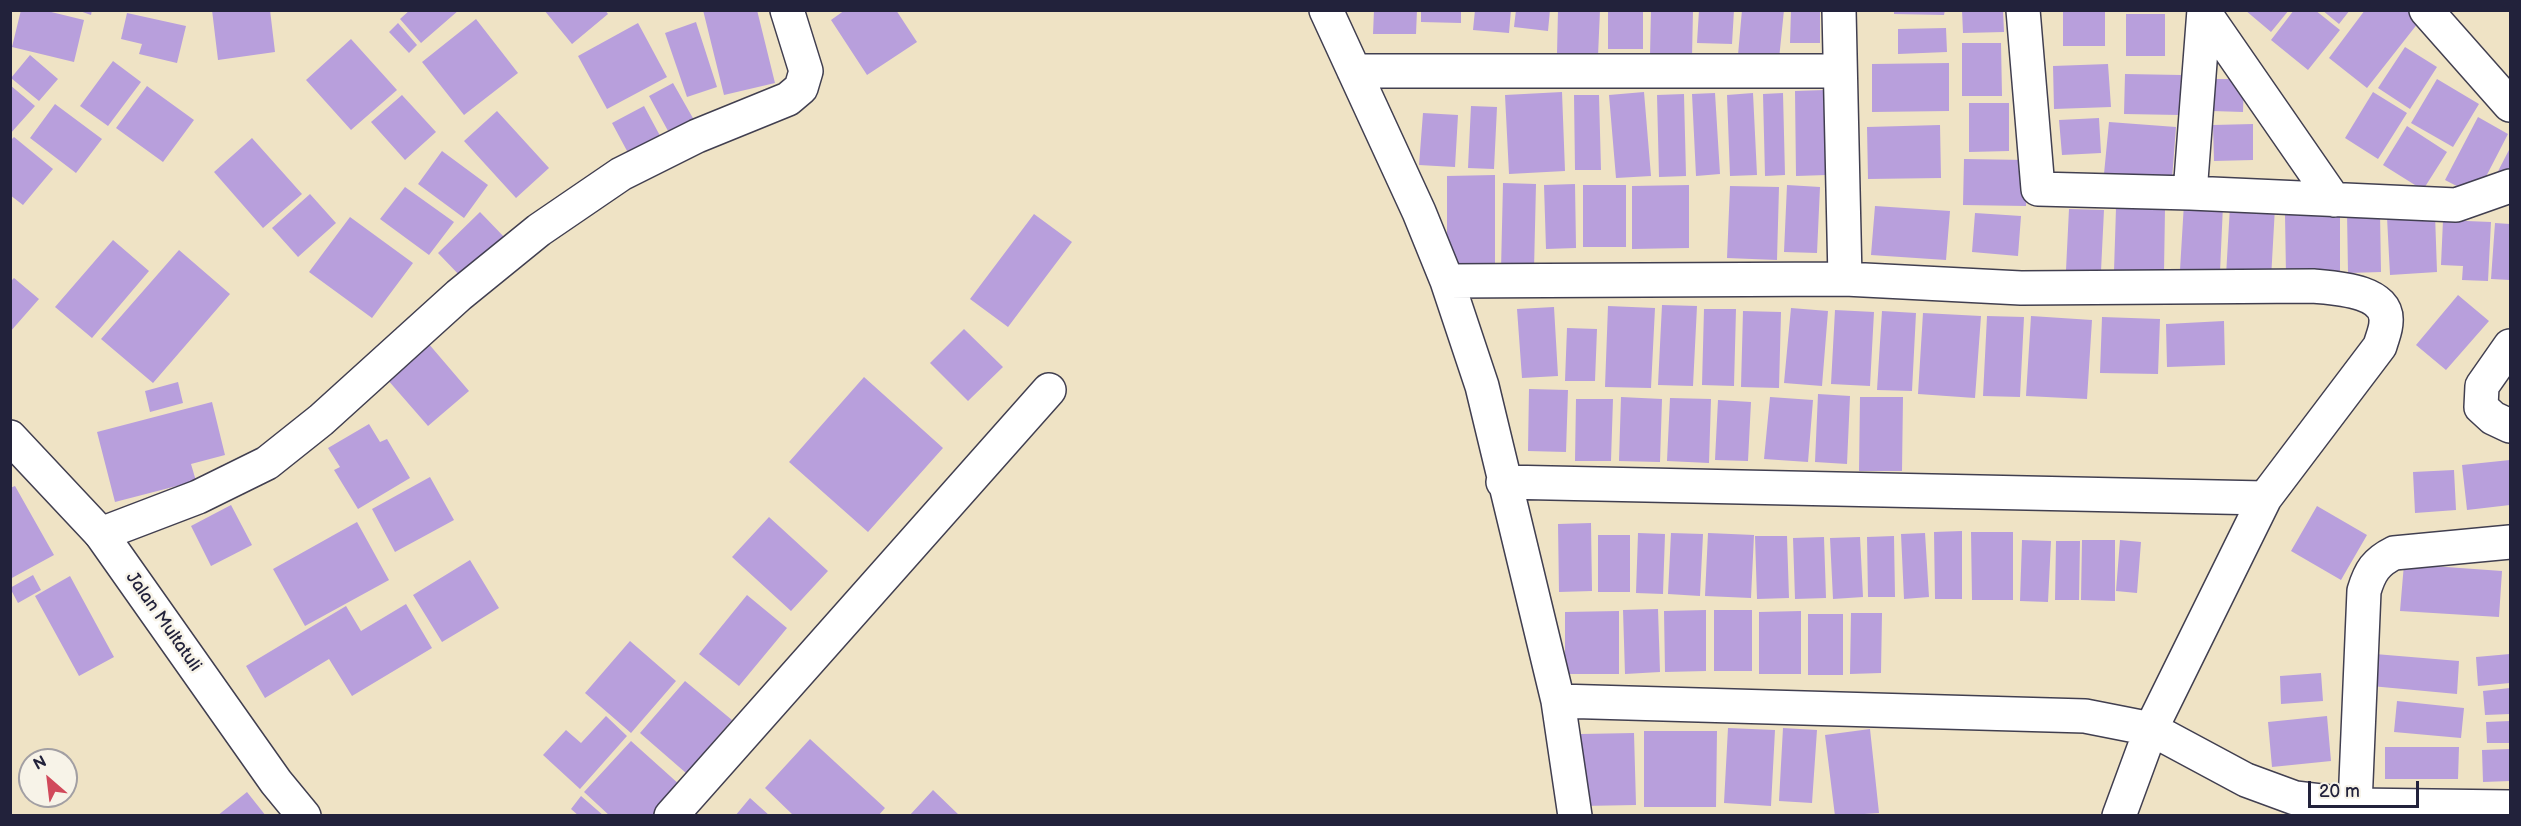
<!DOCTYPE html>
<html>
<head>
<meta charset="utf-8">
<style>
	body { margin:0 }
	#map { position:relative; width:2521px; height:826px; overflow:hidden; background:#efe3c5; font-family:"Balsamiq Sans",sans-serif }
	canvas { display:block }
	.frame { position:absolute; inset:0; border:12px solid #22223b; pointer-events:none }
	.north { position:absolute; left:18px; top:748px; width:60px; height:60px; box-sizing:border-box; background:#f7f3e8; border:2px solid #a29fa3; border-radius:50%; rotate:332deg; font-size:16px; font-weight:700; line-height:24px; text-align:center; color:#22223b }
	.north::after { content:''; display:block; margin:auto; width:21px; height:27px; background:#d1495b; clip-path:polygon(50% 0,100% 100%,50% 72%,0 100%) }
	.scale { position:absolute; left:2308px; top:781px; width:111px; height:27px; box-sizing:border-box; border:3px solid #22223b; border-top:0; padding-left:8px; font-size:18px; line-height:21px; white-space:nowrap; color:#22223b; -webkit-text-stroke:4px #f7f3e8; paint-order:stroke }
</style>
</head>
<body>
<div id="map">
<canvas width="2521" height="826"></canvas>
<div class="frame"></div>
<div class="north">N</div>
<div class="scale">20 m</div>
</div>
<script>
const c = document.querySelector('canvas').getContext('2d');
c.lineJoin = 'round';
function fill(path, color) {
  c.fillStyle = color;
  c.fill(path, 'evenodd');
}
function stroke(path, color, width, dash) {
  c.strokeStyle = color;
  c.lineWidth = width;
  c.lineCap = dash ? 'butt' : 'round';
  c.setLineDash(dash || []);
  c.stroke(path);
}
function drawText(font, color, halo, rows, align = 'center') {
  c.font = font + ' "Balsamiq Sans",sans-serif';
  c.lineWidth = 5;
  c.setLineDash([]);
  c.textBaseline = 'middle';
  c.strokeStyle = halo;
  c.fillStyle = color;
  for (const [text, x, y, turn = 0] of rows) {
    c.save();
    c.translate(x, y);
    c.rotate((+turn || 0) * Math.PI / 180);
    c.textAlign = isNaN(turn) ? turn : align;
    if (halo) c.strokeText(text, 0, 0);
    c.fillText(text, 0, 0);
    c.restore();
  }
}
const building = new Path2D(`
	M21 10H43L84 20 74 62 12 47Z
	M77 10H92L91 15Z
	M212 10H270L275 52 218 60Z
	M410 10H459L421 43 400 19Z
	M544 10H605L608 14 572 44Z
	M703 10H757L775 83 724 95Z
	M845 10H896L917 42 867 75 831 20Z
	M1374 10H1417L1416 34H1373Z
	M1421 10H1461V23L1421 22Z
	M1475 10H1511L1509 33 1473 30Z
	M1516 10H1550L1548 31 1514 27Z
	M1558 10H1600L1598 56 1557 54Z
	M1608 10H1643V49H1608Z
	M1651 10H1693L1692 57 1650 55Z
	M1699 10H1734L1732 44 1697 43Z
	M1742 10H1784L1779 59 1738 55Z
	M1791 10H1820V43H1790Z
	M1894 10H1945L1944 15 1894 14Z
	M1962 10H2003L2004 32 1963 33Z
	M2105 10V46H2063V11Z
	M2245 10H2289L2271 32Z
	M2294 10H2315L2340 30 2308 70 2271 40Z
	M2322 10H2350L2339 24Z
	M2365 10H2412L2422 18 2367 88 2329 58Z
	M127 13 186 26 177 63 139 54 142 44 121 39Z
	M2126 14H2165V56H2126Z
	M476 19 518 73 464 115 422 62Z
	M696 22 717 87 687 97 665 33Z
	M398 23 417 45 409 53 389 32Z
	M638 23 667 77 607 109 578 56Z
	M1946 28 1947 52 1898 54V29Z
	M351 39 397 90 351 130 306 80Z
	M1962 43H2001L2002 96H1962Z
	M2405 47 2437 67 2410 109 2378 88Z
	M30 55 58 79 39 101 11 78Z
	M113 61 141 82 108 126 80 106Z
	M1949 63V111L1872 112V64Z
	M2108 64 2111 107 2054 109 2053 66Z
	M2125 74 2181 75 2180 115 2124 114Z
	M2213 79H2244L2243 112 2212 111Z
	M2437 79 2479 104 2453 147 2411 123Z
	M673 83 698 127 673 140 649 96Z
	M10 85 35 106 10 134Z
	M147 86 194 120 163 162 116 128Z
	M1825 90 1827 175 1796 176 1795 91Z
	M1562 92 1565 171 1509 174 1505 95Z
	M1644 92 1651 176 1616 178 1609 95Z
	M2373 92 2407 113 2378 159 2345 138Z
	M1715 93 1720 174 1696 176 1692 94Z
	M1753 93 1757 175 1730 176 1727 95Z
	M1783 93 1785 175 1765 176 1763 94Z
	M1684 94 1686 176 1659 177 1657 95Z
	M402 95 436 132 405 160 371 122Z
	M1574 95H1599L1601 170H1575Z
	M1969 103H2009V151L1969 152Z
	M55 104 102 139 76 173 30 138Z
	M644 106 665 145 633 162 612 123Z
	M1471 106 1497 107 1494 169 1468 168Z
	M497 111 549 168 516 198 464 141Z
	M1423 113 1458 115 1455 167 1419 165Z
	M2478 117 2508 134 2476 196 2445 180Z
	M2099 118 2101 153 2062 155 2059 120Z
	M2109 122 2176 127 2172 179 2104 174Z
	M2253 124V160L2214 161 2213 125Z
	M1940 125 1941 178 1868 179 1867 127Z
	M2407 126 2447 152 2423 190 2383 165Z
	M14 137 53 169 23 205 10 195V141Z
	M252 138 302 194 263 228 214 172Z
	M2510 148V188L2494 179Z
	M442 151 488 185 464 218 418 184Z
	M1964 159 2028 160 2026 206 1963 205Z
	M1495 175V267H1447V176Z
	M1503 183 1536 184 1534 270H1501Z
	M1575 184 1576 248 1546 249 1544 185Z
	M1583 185H1626V247H1583Z
	M1689 185V248L1632 249V186Z
	M1787 185 1820 187 1817 253 1784 252Z
	M1730 186 1779 187 1777 260 1727 258Z
	M405 187 454 222 429 255 380 219Z
	M310 194 336 223 298 257 272 228Z
	M2184 203 2223 205 2220 272 2180 270Z
	M1875 206 1950 211 1946 260 1871 255Z
	M2230 206 2275 207 2271 279 2226 276Z
	M2116 208 2165 209 2164 272 2114 271Z
	M2069 209 2104 210 2101 271 2066 270Z
	M480 212 508 241 465 281 438 253Z
	M2347 212H2380L2381 272 2348 273Z
	M1975 213 2021 216 2018 256 1972 252Z
	M1034 214 1072 242 1008 327 970 299Z
	M2340 214V273L2286 275 2285 215Z
	M2435 214 2437 272 2390 275 2387 217Z
	M350 217 413 263 372 318 309 272Z
	M2443 220 2491 222 2488 281 2462 280 2463 266 2441 265Z
	M2495 223 2510 224V280L2491 279Z
	M113 240 149 271 92 338 55 307Z
	M179 250 230 294 153 383 101 339Z
	M14 278 39 299 10 332V282Z
	M2458 295 2489 321 2446 370 2416 345Z
	M1662 305 1697 306 1693 386 1658 385Z
	M1608 306 1655 308 1651 388 1605 387Z
	M1554 307 1558 376 1522 378 1517 309Z
	M1791 308 1828 311 1822 386 1784 383Z
	M1704 309H1736L1734 386 1702 385Z
	M1835 310 1874 312 1870 386 1831 384Z
	M1743 311 1781 312 1779 388 1741 387Z
	M1882 311 1916 313 1912 391 1877 390Z
	M1923 313 1981 316 1975 398 1918 394Z
	M1987 316 2024 317 2020 397 1983 396Z
	M2031 316 2092 320 2087 399 2026 396Z
	M2102 317 2160 319 2158 374 2100 373Z
	M2224 321 2225 365 2167 367 2166 324Z
	M1567 328 1597 329 1595 381H1565Z
	M964 329 1003 367 968 401 930 363Z
	M428 343 469 391 428 426 387 379Z
	M864 377 943 448 868 532 789 462Z
	M178 382 183 403 150 412 145 391Z
	M1529 389 1568 390 1566 452 1528 451Z
	M1818 394 1850 396 1847 464 1815 462Z
	M1621 397 1662 399 1660 462 1619 461Z
	M1770 397 1813 400 1808 462 1764 459Z
	M1860 397H1903L1902 471H1859Z
	M1670 398 1711 399 1709 463 1667 461Z
	M1576 399H1613L1611 461H1575Z
	M1718 400 1751 402 1748 461 1715 460Z
	M212 402 225 455 191 464 196 481 115 502 97 432Z
	M369 424 380 442 387 439 410 478 358 509 334 470 340 467 328 448Z
	M2510 460V505L2467 510 2462 465Z
	M2454 470 2456 510 2415 513 2413 472Z
	M430 477 454 520 395 552 372 509Z
	M15 486 54 555 10 579V488Z
	M231 505 252 545 211 566 191 526Z
	M2317 506 2367 535 2341 580 2291 551Z
	M769 517 828 571 791 611 732 557Z
	M357 522 389 580 305 626 273 569Z
	M1591 523 1592 591 1559 592 1558 524Z
	M1962 531V599H1935L1934 532Z
	M1971 532H2013V600H1972Z
	M1638 533 1665 534 1663 594 1636 593Z
	M1671 533 1703 534 1700 596 1668 594Z
	M1708 533 1754 535 1751 598 1705 596Z
	M1925 533 1929 597 1904 599 1901 534Z
	M1598 535H1630V592H1598Z
	M1755 536H1787L1789 598 1757 599Z
	M1894 536 1895 597H1868L1867 537Z
	M1824 537 1826 598 1795 599 1793 538Z
	M1860 537 1863 597 1833 599 1830 538Z
	M2022 540 2051 541 2048 602 2020 601Z
	M2082 540H2115V601L2081 600Z
	M2120 540 2141 542 2137 593 2116 591Z
	M2056 541H2080L2079 600H2055Z
	M470 560 499 608 442 642 413 595Z
	M2404 564 2502 571 2499 617 2400 611Z
	M33 575 41 590 18 603 10 588Z
	M70 576 114 657 79 676 35 596Z
	M747 595 787 628 739 686 699 654Z
	M406 604 432 648 352 696 329 659 265 698 246 666 346 606 361 631Z
	M1658 609 1660 672 1625 674 1623 610Z
	M1706 610V671L1665 672 1664 611Z
	M1714 610H1752V671H1714Z
	M1619 611V674H1565V612Z
	M1801 611V674H1759V612Z
	M1851 613H1882L1881 673 1850 674Z
	M1808 614H1843V675H1808Z
	M630 641 676 681 631 733 585 693Z
	M2375 654 2459 661 2457 694 2371 686Z
	M2510 654V683L2478 686 2476 657Z
	M2321 673 2323 701 2281 704 2280 676Z
	M685 681 732 720 686 773 640 733Z
	M2510 688V714L2485 715 2483 691Z
	M2397 701 2464 708 2461 738 2394 732Z
	M606 716 627 736 580 789 543 755 566 730 581 743Z
	M2327 716 2331 761 2272 767 2268 722Z
	M2510 721V743H2487L2486 722Z
	M1728 728 1775 730 1771 806 1724 803Z
	M1783 728 1817 730 1812 803 1779 801Z
	M1870 729 1879 813 1835 816 1825 735Z
	M1644 731H1717L1716 807H1644Z
	M1634 733 1636 805 1582 806 1581 734Z
	M810 739 885 808 878 816H794L765 788Z
	M631 741 680 785 652 816H610L584 792Z
	M2385 747H2459L2458 779H2385Z
	M2510 749V781L2483 782 2482 750Z
	M933 790 960 816H909Z
	M247 792 266 816H217Z
	M581 796 604 816H579L571 809Z
	M750 798 770 816H735Z`);
const minor = new Path2D(`
	M1326 10 1419 212 1447 281 1482 386 1558 701 1575 816
	M1839 10 1845 279
	M2023 10 2038 189 2190 193 2456 205 2510 186
	M2426 10 2510 105
	M2204 12 2334 200
	M1354 71H1840
	M2190 193 2204 10
	M1447 281 1845 279 2021 288 2313 286C2334 288 2389 290 2386 322 2386 330 2382 338 2380 346L2265 498 2151 729 2119 816
	M2510 346 2482 386 2481 407 2493 418 2510 426
	M1503 482 2265 498
	M101 534 198 497 267 463 321 420 459 295 539 230 621 174 697 136 788 99 801 88 806 71 787 10
	M1558 701 2085 716 2151 729 2246 780 2295 798 2355 805 2510 807
	M2355 805 2364 591C2370 571 2376 562 2394 553L2510 542
	M671 816 1049 390`);
const major = new Path2D(`
	M10 437 101 534 276 782 304 816`);
const streetNames = [
	["Jalan Multatuli",163,622,55]
];
fill(building, '#b89fdc');
stroke(minor, '#413f50', 36);
stroke(major, '#413f50', 36);
stroke(minor, '#fff', 33);
stroke(major, '#fff', 33);
drawText('18px', '#22223b', '#f7f3e8', streetNames);
</script>
</body>
</html>
